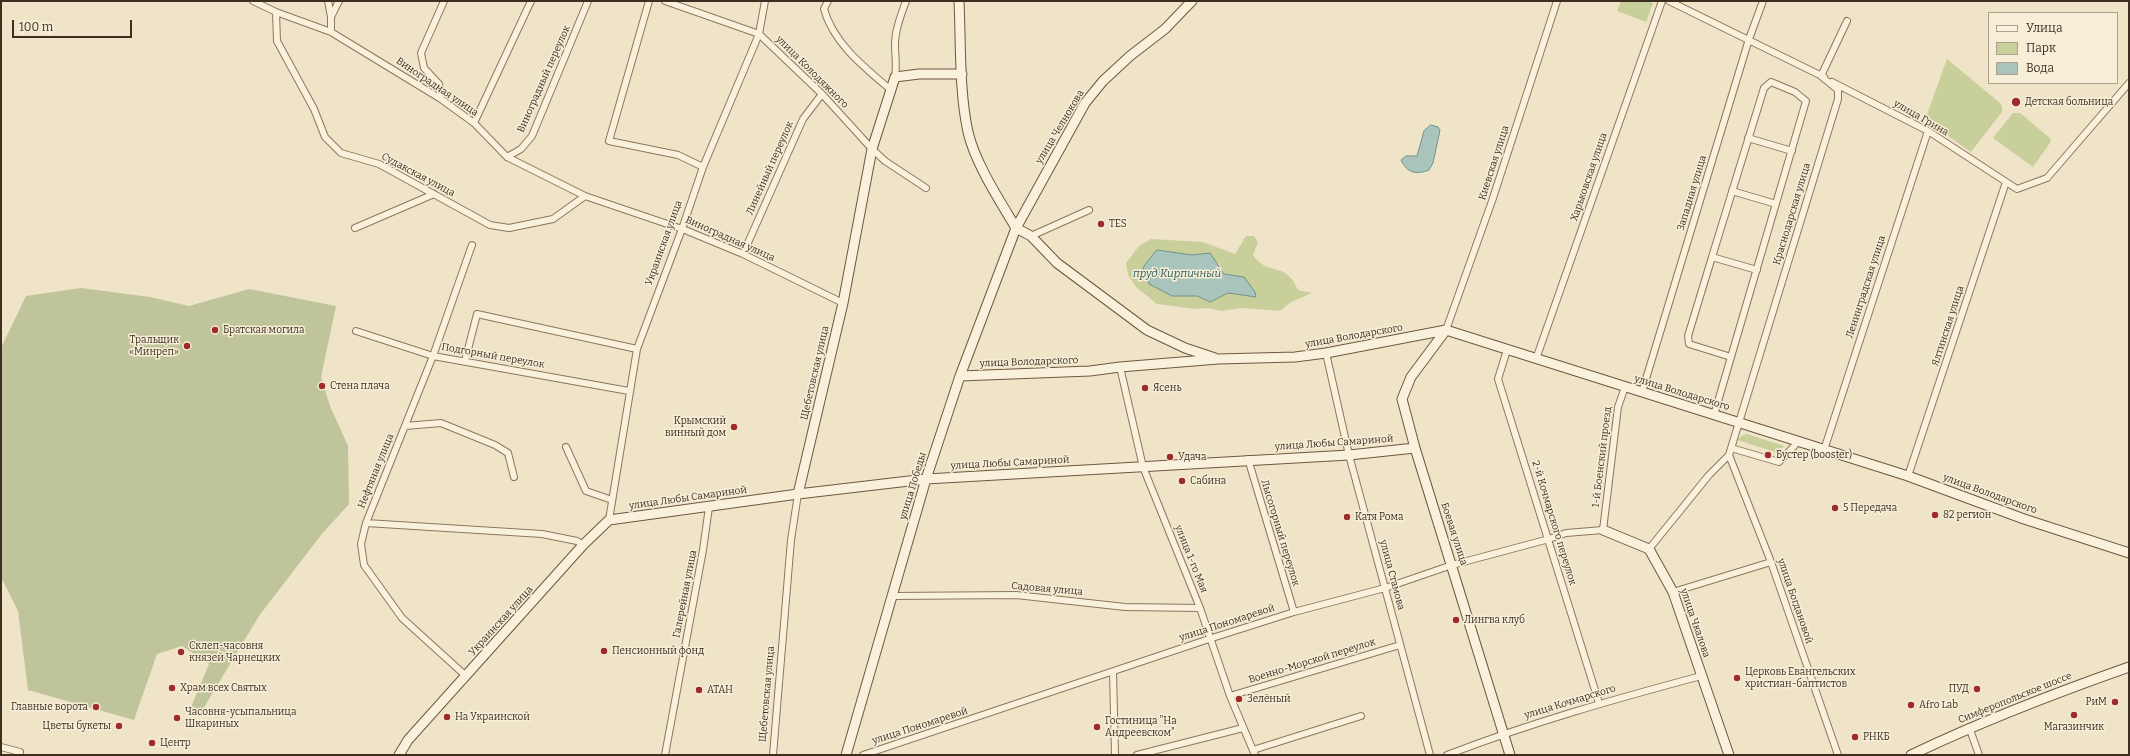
<!DOCTYPE html>
<html>
<head>
<meta charset="utf-8">
<style>
	body { margin:0 }
	#map { position:relative; width:2130px; height:756px; overflow:hidden; background:#f0e4c8; font-family:Bitter,serif }
	canvas { display:block }
	.frame { position:absolute; inset:0; border:2px solid #3d2e20; pointer-events:none }
	.legend { position:absolute; left:1988px; top:12px; width:130px; height:72px; box-sizing:border-box; background:#f7eed8; border:1px solid #ada18e; margin:0; padding:5px 7px; list-style:none; font-size:12px; color:#3d2e20 }
	.legend li { display:flex; align-items:center; gap:8px; height:20px }
	.legend b { width:20px; border:1px solid #ada18e }
	.scale { position:absolute; left:12px; top:20px; width:120px; height:18px; box-sizing:border-box; border:2px solid #3d2e20; border-top:0; padding-left:5px; font-size:12px; line-height:14px; white-space:nowrap; color:#3d2e20; -webkit-text-stroke:3px #f7eed8; paint-order:stroke }
</style>
</head>
<body>
<div id="map">
<canvas width="2130" height="756"></canvas>
<div class="frame"></div>
<ul class="legend">
<li><b style="height:5px;background:#faf1dc"></b>Улица</li>
<li><b style="height:11px;background:#c9cf9b"></b>Парк</li>
<li><b style="height:11px;background:#a9c4bc"></b>Вода</li>
</ul>
<div class="scale">100 m</div>
</div>
<script>
const c = document.querySelector('canvas').getContext('2d');
c.lineJoin = 'round';
function fill(path, color) {
  c.fillStyle = color;
  c.fill(path, 'evenodd');
}
function stroke(path, color, width, dash) {
  c.strokeStyle = color;
  c.lineWidth = width;
  c.lineCap = dash ? 'butt' : 'round';
  c.setLineDash(dash || []);
  c.stroke(path);
}
function drawText(font, color, halo, rows, align = 'center') {
  c.font = font + ' Bitter,serif';
  c.lineWidth = 3;
  c.setLineDash([]);
  c.textBaseline = 'middle';
  c.strokeStyle = halo;
  c.fillStyle = color;
  for (const [text, x, y, turn = 0] of rows) {
    c.save();
    c.translate(x, y);
    c.rotate((+turn || 0) * Math.PI / 180);
    c.textAlign = isNaN(turn) ? turn : align;
    if (halo) c.strokeText(text, 0, 0);
    c.fillText(text, 0, 0);
    c.restore();
  }
}
const green = new Path2D(`
	M1621 1H1647L1653 3 1646 22 1617 11Z
	M1947 59 1999 102 2002 106V112L1971 152 1925 120Z
	M2013 113H2020L2051 139 2050 143 2033 167 1993 138Z
	M1246 236H1254L1258 242 1253 255C1267 277 1286 260 1298 290L1312 293 1291 302 1280 311 1242 308 1221 311 1209 308 1195 309 1157 304 1136 287 1128 275 1126 263 1139 246 1151 239 1203 242 1235 254ZM1157 250 1192 255 1219 264 1224 274 1244 277 1256 297 1228 293 1210 302 1197 296H1172Z
	M1747 434 1784 446 1778 453 1737 440 1743 435Z`);
const cemetery = new Path2D(`
	M81 288 150 297 189 306 249 289 336 306 321 377 330 406 348 446 349 504 321 535 259 616 200 714 189 712 209 664 182 646 157 654 134 720 28 690 18 611 1 577V348L26 296Z`);
const water = new Path2D(`
	M1431 125 1438 127 1440 130 1433 163 1429 170C1416 175 1407 173 1401 160L1406 156H1417L1424 131Z
	M1157 250 1192 255 1210 253 1224 274 1244 277 1255 292 1256 297 1228 293 1210 302 1197 296H1172L1149 284 1143 268Z`);
const street = new Path2D(`
	M253 1 276 12 331 32 441 99 474 123 507 157 585 196 685 230 743 254 843 303
	M328 1 331 17
	M649 1 609 141 678 155 703 167
	M665 1 759 34 822 94 872 149 885 161 926 188
	M828 1 824 9C833 43 865 68 891 90
	M1669 1 1824 77
	M276 12 277 41 314 109 325 137 341 153 379 164 490 225 509 228 553 219 585 196
	M331 32V17L339 1
	M895 77C897 66 895 56 895 45 895 30 901 15 906 1
	M1832 82 1928 131 2017 189 2047 178 2129 83
	M441 99 439 84 424 68 421 53 444 1
	M474 123 531 1
	M1748 138 1792 151
	M507 157 521 149 532 136 588 1
	M1732 191 1776 204
	M355 228 434 194
	M1031 236 1089 210
	M743 254 803 119 822 94
	M1712 257 1688 336 1689 344 1731 357
	M1446 330 1492 201 1557 1
	M356 331 433 356 629 391
	M1507 350 1498 379 1599 703
	M1326 353 1349 455 1430 755
	M1536 359 1662 1
	M465 361 477 314 637 349
	M1120 367 1143 467 1200 608 1230 696 1255 755
	M1642 392 1749 39 1763 1
	M1714 415 1731 357 1806 101 1795 92 1771 82 1764 88 1712 257 1757 270
	M405 426 441 423 495 445 508 453 514 477
	M566 447 586 491 612 500
	M1731 448 1779 462 1798 442
	M1824 450 1928 131
	M1729 455 1771 562 1838 755
	M1248 459 1294 612
	M1908 476 2006 182
	M609 520 637 349 682 229 703 167 759 34 765 1
	M366 523 542 534 577 541 583 545
	M1649 549 1709 475 1729 455 1838 99V90L1821 76 1847 21
	M1673 592 1771 562
	M893 596 1016 595 1125 607 1200 608
	M1113 672 1115 755
	M466 676 402 618 364 565 361 544 366 523 433 356 472 245
	M1230 696 1400 645
	M1969 727 1979 755
	M1 747 20 752
	M1253 750 1361 716
	M665 755 703 550 709 507
	M773 755 791 540 798 494
	M863 755 1209 639 1294 612 1385 588 1452 565 1549 539 1566 533 1603 530 1618 407 1625 387
	M1137 755 1243 728
	M1447 755C1530 723 1615 699 1701 676`);
const secondary = new Path2D(`
	M959 1C961 43 959 91 968 132 975 163 1000 201 1016 228
	M1016 228 1031 236 1057 263 1147 330 1185 348 1215 358
	M1446 330 1411 377 1402 399 1415 448 1510 755
	M960 376 1090 371 1120 367 1218 359 1295 357 1326 353 1446 330 1908 476 2024 519 2129 553
	M798 494 843 303 872 149 895 77 919 74H962
	M1603 530 1649 549 1673 592 1729 755
	M399 755 408 740 583 545 609 520 798 494 926 479 1349 455 1415 448
	M846 755 926 479 960 376 1016 228 1085 103 1103 81 1130 56 1165 29 1192 1
	M1911 755C1982 721 2055 693 2129 667`);
const markers = [
	[2016,102,5,"#9e2a2b"],
	[1101,224,4,"#9e2a2b"],
	[215,330,4,"#9e2a2b"],
	[187,346,4,"#9e2a2b"],
	[322,386,4,"#9e2a2b"],
	[1145,388,4,"#9e2a2b"],
	[734,427,4,"#9e2a2b"],
	[1768,455,4,"#9e2a2b"],
	[1170,457,4,"#9e2a2b"],
	[1182,481,4,"#9e2a2b"],
	[1835,508,4,"#9e2a2b"],
	[1935,515,4,"#9e2a2b"],
	[1347,517,4,"#9e2a2b"],
	[1456,620,4,"#9e2a2b"],
	[604,651,4,"#9e2a2b"],
	[181,652,4,"#9e2a2b"],
	[1737,678,4,"#9e2a2b"],
	[172,688,4,"#9e2a2b"],
	[1977,689,4,"#9e2a2b"],
	[699,690,4,"#9e2a2b"],
	[1239,699,4,"#9e2a2b"],
	[2115,702,4,"#9e2a2b"],
	[1911,705,4,"#9e2a2b"],
	[96,707,4,"#9e2a2b"],
	[2074,715,4,"#9e2a2b"],
	[447,717,4,"#9e2a2b"],
	[177,718,4,"#9e2a2b"],
	[119,726,4,"#9e2a2b"],
	[1097,727,4,"#9e2a2b"],
	[1855,737,4,"#9e2a2b"],
	[152,743,4,"#9e2a2b"]
];
const streetNames = [
	["улица Колодяжного",812,72,45],
	["Виноградный переулок",544,79,-66],
	["Виноградная улица",437,87,34],
	["улица Грина",1921,118,30],
	["улица Челнокова",1060,127,-59],
	["Киевская улица",1494,163,-72],
	["Линейный переулок",770,168,-66],
	["Судакская улица",418,175,28],
	["Харьковская улица",1589,177,-71],
	["Западная улица",1692,193,-73],
	["Краснодарская улица",1792,214,-73],
	["Виноградная улица",730,239,24],
	["Украинская улица",664,243,-70],
	["Ленинградская улица",1866,287,-72],
	["Ялтинская улица",1948,326,-72],
	["улица Володарского",1354,336,-10],
	["Подгорный переулок",493,356,10],
	["улица Володарского",1029,362,-2],
	["Щебетовская улица",815,373,-77],
	["улица Володарского",1682,393,17],
	["улица Любы Самариной",1334,443,-4],
	["1-й Боенский проезд",1602,457,-83],
	["улица Любы Самариной",1010,463,-3],
	["Нефтяная улица",376,471,-68],
	["улица Победы",913,486,-73],
	["улица Володарского",1990,494,20],
	["улица Любы Самариной",688,498,-8],
	["2-й Кочмарского переулок",1554,523,73],
	["Лысогорный переулок",1280,533,73],
	["Боевая улица",1454,534,72],
	["улица 1-го Мая",1191,559,68],
	["улица Стамова",1392,575,75],
	["Садовая улица",1047,589,5],
	["Галерейная улица",685,594,-79],
	["улица Богдановой",1795,601,71],
	["Украинская улица",501,621,-48],
	["улица Пономаревой",1227,623,-18],
	["улица Чкалова",1695,623,71],
	["Военно-Морской переулок",1312,661,-17],
	["Щебетовская улица",767,694,-85],
	["Симферопольское шоссе",2015,698,-22],
	["улица Кочмарского",1570,702,-17],
	["улица Пономаревой",920,726,-18]
];
const poiNames = [
	["Детская больница",2025,102],
	["TES",1109,224],
	["Братская могила",223,330],
	["Тральщик",179,340,"right"],
	["«Минреп»",179,352,"right"],
	["Стена плача",330,386],
	["Ясень",1153,388],
	["Крымский",726,421,"right"],
	["винный дом",726,433,"right"],
	["Бустер (booster)",1776,455],
	["Удача",1178,457],
	["Сабина",1190,481],
	["5 Передача",1843,508],
	["82 регион",1943,515],
	["Катя Рома",1355,517],
	["Лингва клуб",1464,620],
	["Склеп-часовня",189,646],
	["князей Чарнецких",189,658],
	["Пенсионный фонд",612,651],
	["Церковь Евангельских",1745,672],
	["христиан-баптистов",1745,684],
	["Храм всех Святых",180,688],
	["ПУД",1969,689,"right"],
	["АТАН",707,690],
	["Зелёный",1247,699],
	["РиМ",2107,702,"right"],
	["Afro Lab",1919,705],
	["Главные ворота",88,707,"right"],
	["Часовня-усыпальница",185,712],
	["Шкариных",185,724],
	["На Украинской",455,717],
	["Гостиница \"На",1105,721],
	["Андреевском\"",1105,733],
	["Цветы букеты",111,726,"right"],
	["Магазинчик",2074,727,"center"],
	["РНКБ",1863,737],
	["Центр",160,743]
];
const waterNames = [
	["пруд Кирпичный",1177,274]
];
fill(green, '#c9cf9b');
fill(cemetery, '#bfc49a');
fill(water, '#a9c4bc');
stroke(water, '#6f938a', 1);
stroke(street, '#8d765c', 8);
stroke(secondary, '#6f573f', 11);
stroke(street, '#faf1dc', 6);
stroke(secondary, '#faf1dc', 9);
for (const [x, y, r, color] of markers) {
  const dot = new Path2D();
  dot.arc(x, y, r, 0, 2 * Math.PI);
  c.fillStyle = color;
  c.fill(dot);
  stroke(dot, '#f7eed8', 1.5);
}
drawText('10px', '#3d2e20', '#f7eed8', streetNames);
drawText('10px', '#3d2e20', '#f7eed8', poiNames, 'left');
drawText('italic 11px', '#2f5d5a', '#f7eed8', waterNames);
</script>
</body>
</html>
